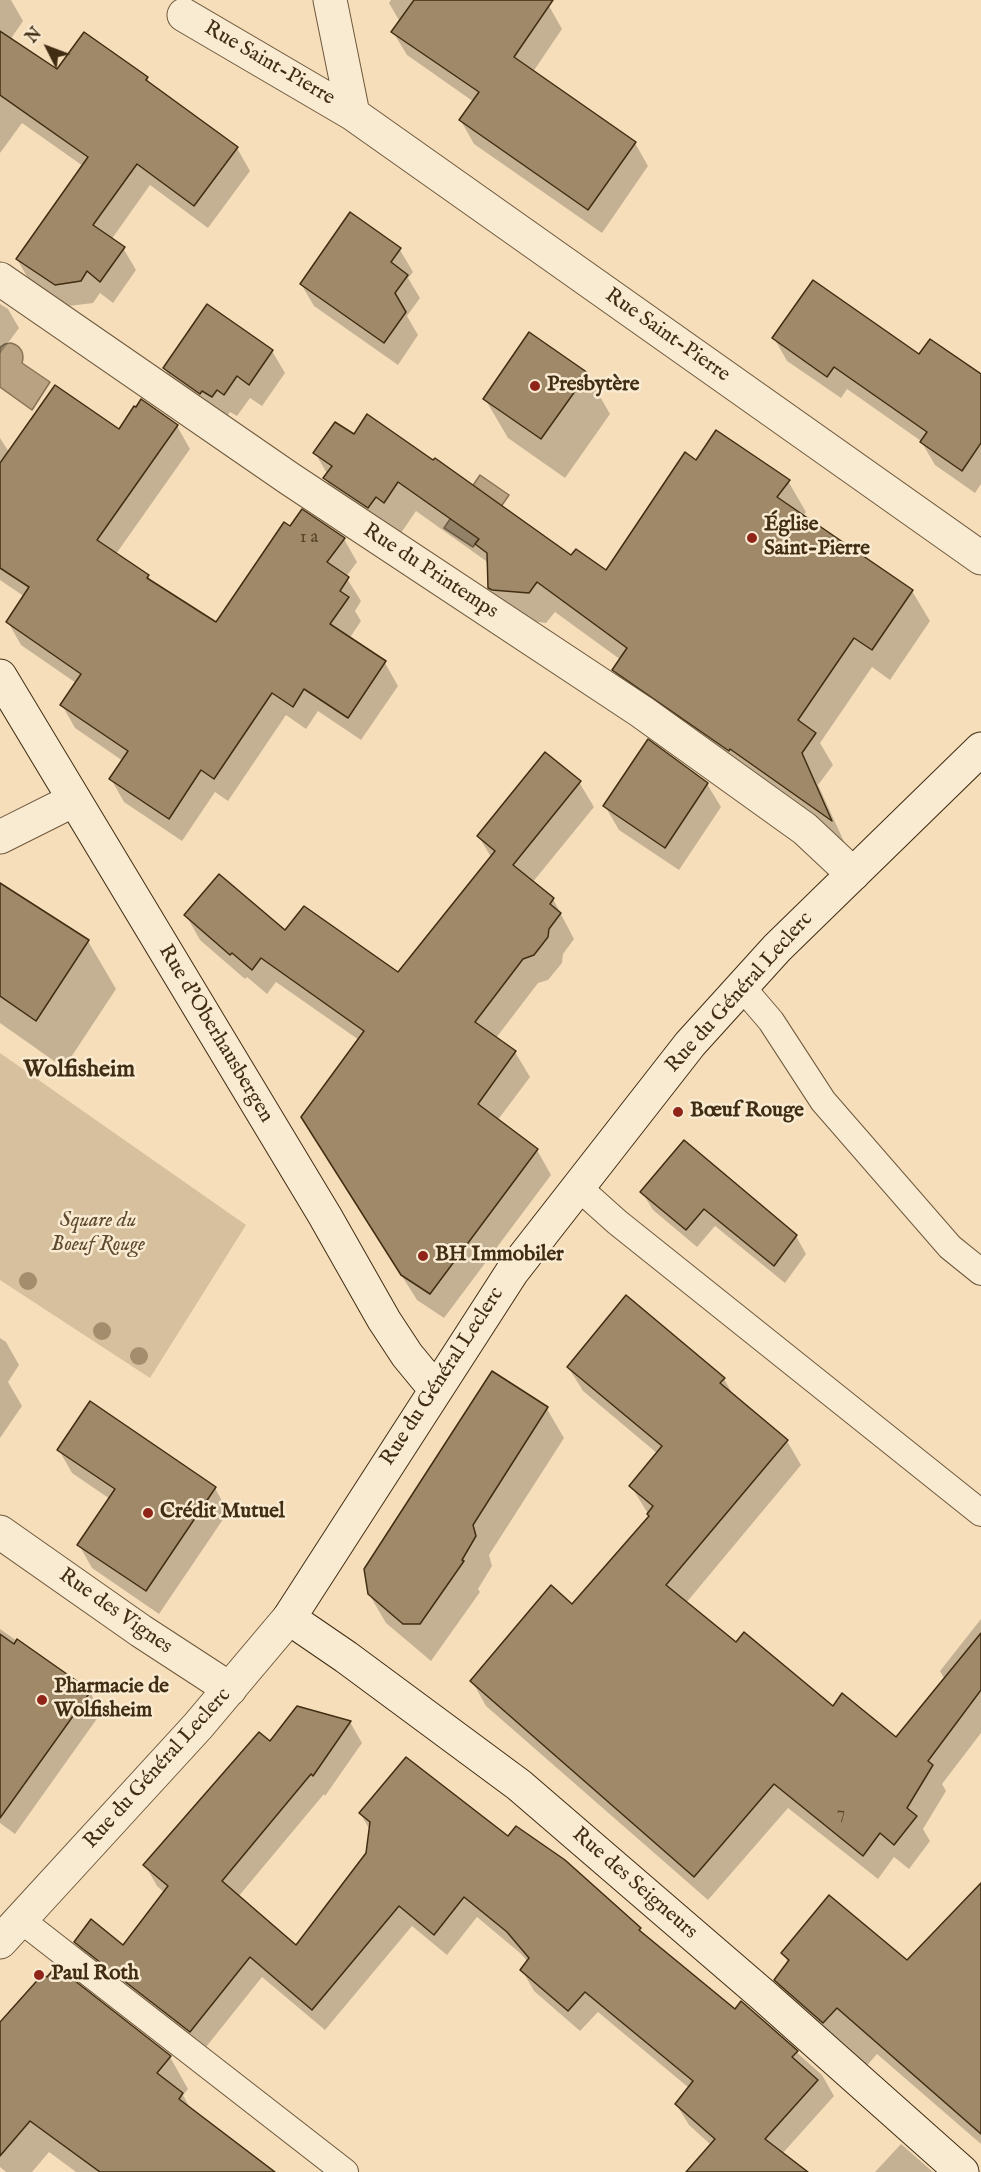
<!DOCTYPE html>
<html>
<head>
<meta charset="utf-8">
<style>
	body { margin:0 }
	#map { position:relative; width:981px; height:2172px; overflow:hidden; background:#f6deba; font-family:"IM FELL English",serif }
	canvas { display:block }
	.north { position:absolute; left:18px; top:18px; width:60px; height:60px; -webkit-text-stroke:4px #f9ead2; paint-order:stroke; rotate:312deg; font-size:16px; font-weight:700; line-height:24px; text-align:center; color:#412d12 }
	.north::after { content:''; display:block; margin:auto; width:21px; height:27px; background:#412d12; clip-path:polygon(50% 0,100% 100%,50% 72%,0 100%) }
</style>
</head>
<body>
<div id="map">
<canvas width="981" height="2172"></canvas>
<div class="north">N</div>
</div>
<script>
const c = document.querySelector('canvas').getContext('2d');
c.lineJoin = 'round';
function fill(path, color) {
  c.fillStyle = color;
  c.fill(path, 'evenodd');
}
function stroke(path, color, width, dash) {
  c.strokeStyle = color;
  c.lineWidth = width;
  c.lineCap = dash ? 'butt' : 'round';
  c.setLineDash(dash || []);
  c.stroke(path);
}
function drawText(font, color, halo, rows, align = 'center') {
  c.font = font + ' "IM FELL English",serif';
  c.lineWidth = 5;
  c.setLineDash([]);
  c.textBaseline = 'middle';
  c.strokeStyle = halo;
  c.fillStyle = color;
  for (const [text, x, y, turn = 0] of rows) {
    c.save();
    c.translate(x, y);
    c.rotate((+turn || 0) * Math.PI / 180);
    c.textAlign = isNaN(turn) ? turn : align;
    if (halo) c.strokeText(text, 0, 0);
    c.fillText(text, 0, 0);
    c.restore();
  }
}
const green = new Path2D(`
	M0 1053 246 1225 150 1378 0 1280Z`);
const water = new Path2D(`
	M11 343C21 346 25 353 22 363L50 382 32 410 0 387V347L5 344Z
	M480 475 509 495 473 547 444 528Z`);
const shadow = new Path2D(`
	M0 0H11L23 21 10 40 57 72 147 78 151 86 237 148 250 171 208 228 150 185 111 240 123 248 136 270 113 303 100 293 93 303 69 306 30 282 17 259 83 166 22 123 0 153Z
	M391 0H540L549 6 562 29 533 72 635 143 648 166 602 233 474 144 461 121 474 102 407 55 393 32 400 22 389 3Z
	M350 214 400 250 413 272 408 278 420 298 407 316 418 335 398 365 314 306 301 284Z
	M0 304 8 309 19 328 0 354Z
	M774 338 981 376V484L975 493 935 465 921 441 847 389 841 398 787 361Z
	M272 351 285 373 262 406 250 398 237 416 230 412 225 419 177 391 165 369Z
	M587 374 610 414 565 478 508 438 485 399Z
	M335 424 572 557 606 573 696 462 788 481 806 512 803 516 912 591 930 621 890 680 872 667 820 743 833 765 818 785 847 848 631 700 614 670 621 660 555 612 546 623 508 618 490 587 489 566 486 561 416 511 401 533 394 527 386 538 342 509 325 478 328 475 315 453Z
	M177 426 190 449 116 554 148 576 152 583 216 624 291 528 344 539 357 562 346 577 361 601 355 611 361 621 349 639 385 663 398 686 361 740 318 711 306 729 286 715 228 801 215 792 182 841 124 802 111 779 123 761 75 728 62 705 76 683 21 645 8 622 25 597 0 580V438L9 452 119 431Z
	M579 782 594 807 532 883 553 899 574 939 563 954 562 963 548 980 538 983 496 1038 515 1052 530 1077 497 1121 537 1150 551 1175 444 1318 417 1300 317 1142 359 1040 276 982 267 994 247 977 245 979 200 940 186 915 285 932 398 974 491 857 479 837Z
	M707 784 721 807 679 870 619 830 605 806Z
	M0 885 88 941 116 989 64 1068 0 1023Z
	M685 1142 796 1236 806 1254 785 1283 715 1226 697 1247 653 1210 642 1192Z
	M0 1338 6 1342 19 1365 8 1382 22 1406 0 1438Z
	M568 1367 724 1379 735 1398 787 1441 801 1465 686 1603 736 1644 833 1708 896 1739 945 1680 940 1671 981 1619V1733L942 1784 946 1791 923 1829 930 1841 909 1869 894 1857 878 1879 788 1808 708 1900 486 1706 472 1681 572 1606 650 1517 631 1486 658 1454 583 1391Z
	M547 1409 564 1438 489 1555 492 1566 478 1589 480 1592 431 1661 386 1623 369 1594Z
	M59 1450 215 1488 228 1512 159 1614 92 1568 79 1545 110 1499 72 1473Z
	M0 1629 90 1692 101 1713 15 1834 0 1823Z
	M297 1708 350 1722 362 1743 325 1796 324 1794 238 1897 297 1947 367 1853 370 1830 360 1813 509 1838 639 1929 642 1934 735 2011 741 2003 822 2075 834 2096 782 2154 805 2172H700L711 2145 689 2125 676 2104 689 2088 598 2012 580 2031 534 1991 522 1970 528 1962 520 1953 477 1917 447 1955 412 1926 325 2030 262 1977 202 2052 88 1963 76 1942 123 1947 165 1893 157 1886 145 1865 270 1743Z
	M981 1882V2144L877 2054 863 2070 790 2005 776 1980 789 1964 782 1953 907 1962Z
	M0 2023 170 2057 188 2089 183 2095 191 2110 273 2172H76L49 2152 32 2172H6L0 2167Z
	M901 2144 933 2172H875Z`);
const building = new Path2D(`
	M414 0H553L514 57 636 142 588 210 459 120 479 92 391 32Z
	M0 31 57 69 84 32 148 77 146 80 238 147 194 206 137 164 93 225 125 247 100 282 87 271 81 281 55 285 16 259 88 157 0 95Z
	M350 212 401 248 391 262 408 275 395 293 406 312 384 343 300 284Z
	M813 280 919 354 930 339 981 374V443L962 471 920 442 927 432 834 367 827 377 772 338Z
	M207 304 273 350 249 385 237 376 224 395 217 390 212 397 202 391 200 394 163 368Z
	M529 332 588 373 541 439 483 399Z
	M55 385 119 429 134 406 136 407 141 399 178 425 97 540 149 575 147 578 216 622 284 522 290 526 302 509 345 538 327 562 349 577 340 591 349 597 330 624 386 661 348 718 304 689 293 707 272 693 214 779 201 770 169 819 109 779 128 751 60 705 81 674 6 622 29 587 0 568V463Z
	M367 414 433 460 435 458 571 555 576 549 606 570 685 452 696 460 716 430 790 480 777 497 913 590 872 650 854 638 798 720 816 733 802 753 832 821 730 749 729 751 612 670 627 648 537 582 529 593 492 590 488 588 487 553 475 544 479 539 398 482 384 503 376 497 368 508 323 478 332 466 313 453 335 422 354 434Z
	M648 739 708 783 665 848 603 806Z
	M545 752 581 781 513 865 554 898 550 904 561 913 549 929 548 937 534 955 523 959 475 1022 516 1051 478 1104 538 1149 430 1294 401 1275 301 1117 364 1031 261 958 252 970 232 953 230 955 184 915 219 874 285 930 304 906 398 972 495 851 477 836Z
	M0 883 89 940 36 1021 0 996Z
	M684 1140 797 1235 774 1266 704 1209 686 1230 640 1192Z
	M626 1295 725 1378 720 1383 788 1440 666 1585 736 1642 744 1632 833 1706 842 1693 896 1737 981 1633V1690L928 1761 933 1765 907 1808 917 1816 894 1845 880 1833 863 1856 774 1784 694 1877 470 1681 551 1585 572 1604 649 1516 647 1514 653 1506 629 1486 662 1446 567 1367Z
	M492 1371 548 1407 473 1525 476 1536 462 1560 464 1561 420 1624H403L368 1594 364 1569Z
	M90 1401 216 1487 146 1591 77 1545 115 1489 57 1450Z
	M0 1634 14 1644 17 1639 91 1691 0 1818Z
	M297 1706 351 1721 313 1776 311 1774 222 1881 296 1945 366 1853 370 1822 359 1813 406 1757 508 1836 516 1826 565 1860 641 1928 639 1930 735 2009 741 2001 798 2051 792 2057 818 2080 765 2139 808 2172H686L715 2139 675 2104 693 2081 585 1992 568 2011 520 1970 529 1958 507 1932 464 1897 434 1935 399 1906 312 2010 250 1957 190 2032 74 1942 91 1919 123 1945 168 1886 143 1865 259 1732 270 1741Z
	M981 1883V2134L837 2008 823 2023 774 1980 789 1960 781 1953 829 1895 907 1960Z
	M56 1966 171 2056 157 2073 183 2093 179 2099 275 2172H100L30 2121 0 2156V2022L43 1974 47 1977Z`);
const service = new Path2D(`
	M741 986 771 1021 823 1101 950 1247 981 1272
	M578 1187 617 1222 981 1513
	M21 1920 345 2172`);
const minor = new Path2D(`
	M330 0 353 114
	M184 15 353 114 981 558
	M0 279 290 479 642 712 805 829 853 874
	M0 837 74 800
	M0 1532 141 1631 230 1689`);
const tertiary = new Path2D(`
	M0 1942 198 1726 289 1618`);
const secondary = new Path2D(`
	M0 676 325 1216 384 1320 407 1355 435 1389
	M962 2172 763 1995 519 1785 346 1657 289 1618 512 1272 690 1044 777 948 981 749`);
const trees = [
	[28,1281],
	[102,1331],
	[139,1356]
];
const markers = [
	[535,386,6,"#8f2418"],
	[752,538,6,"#8f2418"],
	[678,1112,6,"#8f2418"],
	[423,1256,6,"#8f2418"],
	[148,1513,6,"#8f2418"],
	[42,1700,6,"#8f2418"],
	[39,1975,6,"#8f2418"]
];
const numberNames = [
	["1 a",309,538],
	["7",841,1814]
];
const streetNames = [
	["Rue Saint-Pierre",269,64,30],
	["Rue Saint-Pierre",667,336,35],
	["Rue du Printemps",430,572,33],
	["Rue du Général Leclerc",740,993,-48],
	["Rue d'Oberhausbergen",215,1034,59],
	["Rue du Général Leclerc",443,1377,-57],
	["Rue des Vignes",115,1612,35],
	["Rue du Général Leclerc",158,1769,-48],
	["Rue des Seigneurs",634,1884,41]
];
const poiNames = [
	["Presbytère",547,386],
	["Église",764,526],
	["Saint-Pierre",764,550],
	["Bœuf Rouge",690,1112],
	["BH Immobiler",435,1256],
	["Crédit Mutuel",160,1513],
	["Pharmacie de",54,1688],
	["Wolfisheim",54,1712],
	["Paul Roth",51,1975]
];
const parkNames = [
	["Square du",98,1222],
	["Boeuf Rouge",98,1246]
];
const quarterNames = [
	["Wolfisheim",79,1071]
];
fill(green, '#d7c09d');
fill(water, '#b8a281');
stroke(water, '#887355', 1.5);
fill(shadow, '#0003');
fill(building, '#9f8969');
stroke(building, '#412d12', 1.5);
stroke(service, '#6e593c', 28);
stroke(minor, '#6e593c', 35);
stroke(tertiary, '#6e593c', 35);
stroke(secondary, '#412d12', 35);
stroke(service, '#f9ead2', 26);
stroke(minor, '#f9ead2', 33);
stroke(tertiary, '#f9ead2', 33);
stroke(secondary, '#f9ead2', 33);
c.fillStyle = '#a38d6d';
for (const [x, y] of trees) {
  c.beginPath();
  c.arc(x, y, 9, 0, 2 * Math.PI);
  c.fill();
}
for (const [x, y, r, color] of markers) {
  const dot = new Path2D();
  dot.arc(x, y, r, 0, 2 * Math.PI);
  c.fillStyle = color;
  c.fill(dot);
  stroke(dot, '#f9ead2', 2);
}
drawText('18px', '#584428', null, numberNames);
drawText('21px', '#412d12', '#f9ead2', streetNames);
drawText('bold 21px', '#412d12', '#f9ead2', poiNames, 'left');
drawText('italic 21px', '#5f4a2e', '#f9ead2', parkNames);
drawText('bold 24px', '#412d12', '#f9ead2', quarterNames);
</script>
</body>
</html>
